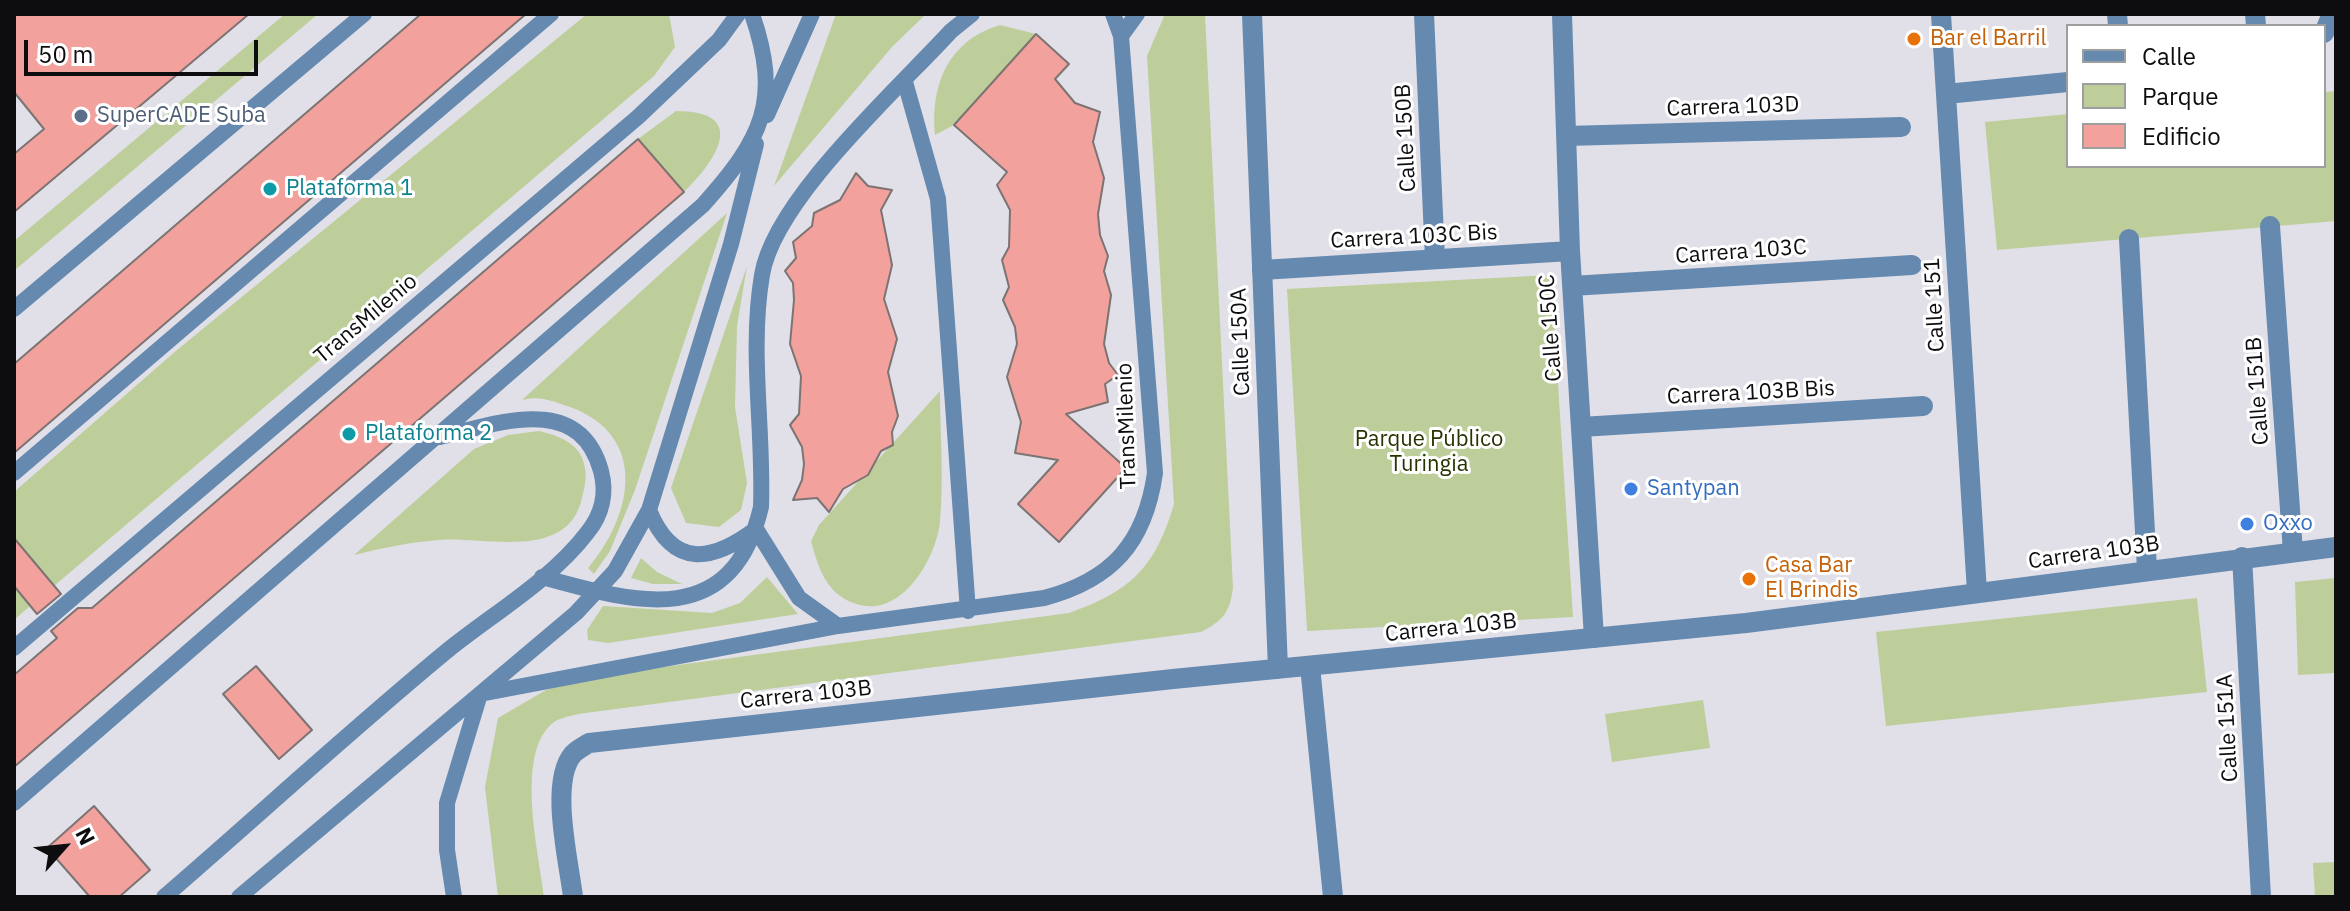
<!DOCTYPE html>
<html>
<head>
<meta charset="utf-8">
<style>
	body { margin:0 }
	#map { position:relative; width:2350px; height:911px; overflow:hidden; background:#e1e0e8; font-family:"IBM Plex Sans",sans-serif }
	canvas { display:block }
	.frame { position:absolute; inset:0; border:16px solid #0d0c0f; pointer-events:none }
	.legend { position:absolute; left:2066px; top:24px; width:260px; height:144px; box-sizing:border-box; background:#fff; border:2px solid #9e9e9f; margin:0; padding:10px 14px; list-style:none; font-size:24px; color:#0d0c0f }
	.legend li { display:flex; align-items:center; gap:16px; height:40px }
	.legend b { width:40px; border:2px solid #9e9e9f }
	.north { position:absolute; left:24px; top:807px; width:80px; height:80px; -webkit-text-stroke:6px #fff; paint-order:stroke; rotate:63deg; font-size:22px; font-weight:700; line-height:32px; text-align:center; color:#0d0c0f }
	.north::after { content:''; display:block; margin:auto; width:28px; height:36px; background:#0d0c0f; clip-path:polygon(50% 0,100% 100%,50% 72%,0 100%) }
	.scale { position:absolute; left:24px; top:40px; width:234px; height:36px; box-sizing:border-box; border:4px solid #0d0c0f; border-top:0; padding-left:10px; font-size:24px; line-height:28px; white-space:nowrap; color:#0d0c0f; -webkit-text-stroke:6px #fff; paint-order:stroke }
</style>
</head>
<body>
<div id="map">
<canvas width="2350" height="911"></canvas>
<div class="frame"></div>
<ul class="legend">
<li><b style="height:10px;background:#6589af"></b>Calle</li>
<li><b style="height:22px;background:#bdce9a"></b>Parque</li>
<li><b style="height:22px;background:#f2a19d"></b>Edificio</li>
</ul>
<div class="north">N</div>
<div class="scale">50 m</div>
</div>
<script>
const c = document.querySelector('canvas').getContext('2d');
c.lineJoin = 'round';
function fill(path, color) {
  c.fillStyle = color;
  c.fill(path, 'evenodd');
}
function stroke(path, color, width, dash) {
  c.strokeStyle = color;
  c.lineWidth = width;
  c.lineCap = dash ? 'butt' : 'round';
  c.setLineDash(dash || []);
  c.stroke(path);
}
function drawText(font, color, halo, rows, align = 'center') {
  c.font = font + ' "IBM Plex Sans",sans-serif';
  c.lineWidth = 6;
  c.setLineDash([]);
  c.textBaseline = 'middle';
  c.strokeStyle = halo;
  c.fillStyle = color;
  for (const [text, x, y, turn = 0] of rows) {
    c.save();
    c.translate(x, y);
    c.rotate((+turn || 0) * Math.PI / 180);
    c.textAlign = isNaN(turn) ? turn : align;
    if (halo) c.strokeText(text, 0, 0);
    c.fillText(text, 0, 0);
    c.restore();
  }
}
const green = new Path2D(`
	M285 14H318L15 270 14 241Z
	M587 14H669L675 47 654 76 54 586 14 538V492L177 350Z
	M836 14H926L892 47 774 186Z
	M1165 14H1205L1233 588C1230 612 1223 621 1201 632L578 714C571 716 560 718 554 722 514 752 539 853 544 897H498L485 787 498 718 546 690 588 677 1069 613C1131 591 1155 568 1174 504L1147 56Z
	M1000 25 1036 34 954 125 935 135C930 84 949 40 1000 25Z
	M2336 91V221L1997 250 1985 122 2068 114V166H2324V92Z
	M676 111C750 111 716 161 684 192L638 139Z
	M727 213 635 490 610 551 594 574 588 568C633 515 649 436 570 407 552 401 540 395 522 400Z
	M747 266 737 326 735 407 747 483 741 510 719 527 686 523 671 488Z
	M1551 275 1573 617 1307 631 1287 289Z
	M940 391C940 434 944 478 940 521 937 557 903 616 860 605 828 597 819 571 811 541L819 525Z
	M539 431C556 435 577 442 583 460 588 477 585 485 581 502 564 561 483 536 439 540 410 542 382 548 354 555L474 449 508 435Z
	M641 558 657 572 682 584H653L631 578Z
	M767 577 798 614 608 643 588 640 587 630 603 606 712 613 740 603Z
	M2336 578V673L2298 675 2295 582Z
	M14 587 30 606 14 620Z
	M2197 598 2207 692 1886 726 1876 632Z
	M1703 700 1710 748 1612 762 1605 714Z
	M2336 862V897H2315L2313 863Z`);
const building = new Path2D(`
	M14 14H249L14 212V154L44 129 14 92Z
	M421 14H526L14 453V364Z
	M1036 34 1069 64 1055 79 1075 103 1100 112 1093 142 1104 178 1098 214 1100 235 1108 256 1104 271 1111 295 1104 344 1109 363 1118 375 1105 384 1108 402 1066 414 1126 468 1059 542 1018 504 1058 460 1015 453 1021 422 1007 377 1017 344 1015 327 1003 300 1009 287 1002 260 1009 247 1010 210 997 185 1007 172 954 125Z
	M638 139 684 192 14 767V675L57 638 51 631 78 608H92Z
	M856 173 868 186 892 190 881 210 892 265 884 299 897 339 888 372 898 416 892 432 893 445 881 451 868 475 843 489 829 512 817 498 793 500 802 480 804 464 802 447 790 425 799 414 801 376 790 344 794 300 793 283 785 271 796 258 793 242 812 226 814 213 840 200Z
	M14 538 61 594 37 614 14 586Z
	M256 666 312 730 279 759 223 694Z
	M94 806 150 870 119 897H90L47 848Z`);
const service = new Path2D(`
	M1121 36 1137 14
	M905 82 938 199 968 611
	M767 115 812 14
	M14 309 364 14
	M14 473 551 14
	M649 510C673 569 712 562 756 529L799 598 838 626
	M542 577C636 603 732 631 761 507 764 430 749 352 762 275 774 200 898 89 951 31L972 14
	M14 648 638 117 719 40 738 14
	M14 803 703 205C762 139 782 101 752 14
	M164 897C259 815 351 730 448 650 494 613 551 580 587 533 602 515 607 493 601 471 579 391 496 424 440 437
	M239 897 576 613 615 571 649 510 731 244 756 144
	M454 897 447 850V803L480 694 838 626 1044 598C1112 580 1145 543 1155 473L1121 36 1113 14`);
const minor = new Path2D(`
	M1424 14 1435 259
	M1562 14 1570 251 1594 638
	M1941 14 1977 592
	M2117 14 2118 26
	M2255 14 2256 26
	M2324 33 2331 16H2336
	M1946 94 2068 82
	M1566 136 1901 127
	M2270 226 2293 552
	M2129 239 2147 569
	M1262 270 1570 251
	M1572 286 1912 265
	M1581 427 1923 406
	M2242 557 2261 897
	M1310 666 1333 897`);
const tertiary = new Path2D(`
	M1252 14 1278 669
	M573 897C569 862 549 782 573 754 577 750 584 746 589 743L1173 679 1746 623 2336 547`);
const markers = [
	[1914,39,8,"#e8710a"],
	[81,116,8,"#5c6f8a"],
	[270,189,8,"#0f9aa8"],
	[349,434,8,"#0f9aa8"],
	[1631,489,8,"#3f7fe0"],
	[2247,524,8,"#3f7fe0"],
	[1749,579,8,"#e8710a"]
];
const foodNames = [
	["Bar el Barril",1930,39],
	["Casa Bar",1765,566],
	["El Brindis",1765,591]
];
const streetNames = [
	["Carrera 103D",1733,107,-2],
	["Calle 150B",1406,138,-93],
	["Carrera 103C Bis",1414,237,-3],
	["Carrera 103C",1741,252,-4],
	["Calle 151",1935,305,-93],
	["TransMilenio",366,319,-40],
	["Calle 150C",1551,328,-94],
	["Calle 150A",1241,342,-92],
	["Calle 151B",2258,391,-94],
	["Carrera 103B Bis",1751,393,-3],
	["TransMilenio",1127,426,-92],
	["Carrera 103B",2094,553,-8],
	["Carrera 103B",1451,628,-6],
	["Carrera 103B",806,695,-6],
	["Calle 151A",2228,728,-93]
];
const serviceNames = [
	["SuperCADE Suba",97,116]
];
const cultureNames = [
	["Plataforma 1",286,189],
	["Plataforma 2",365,434]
];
const parkNames = [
	["Parque Público",1429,440],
	["Turingia",1429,465]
];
const shopNames = [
	["Santypan",1647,489],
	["Oxxo",2263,524]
];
fill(green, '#bdce9a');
fill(building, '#f2a19d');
stroke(building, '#7c7373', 2);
stroke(service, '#6589af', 16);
stroke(minor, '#6589af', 20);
stroke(tertiary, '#6589af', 20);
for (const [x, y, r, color] of markers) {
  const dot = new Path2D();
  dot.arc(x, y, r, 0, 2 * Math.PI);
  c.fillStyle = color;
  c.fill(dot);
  stroke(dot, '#fff', 3);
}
drawText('22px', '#c56008', '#fff', foodNames, 'left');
drawText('22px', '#0d0c0f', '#fff', streetNames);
drawText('22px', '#4e5e75', '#fff', serviceNames, 'left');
drawText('22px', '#0d838f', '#fff', cultureNames, 'left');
drawText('22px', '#273300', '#fff', parkNames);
drawText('22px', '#366cbe', '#fff', shopNames, 'left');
</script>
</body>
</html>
